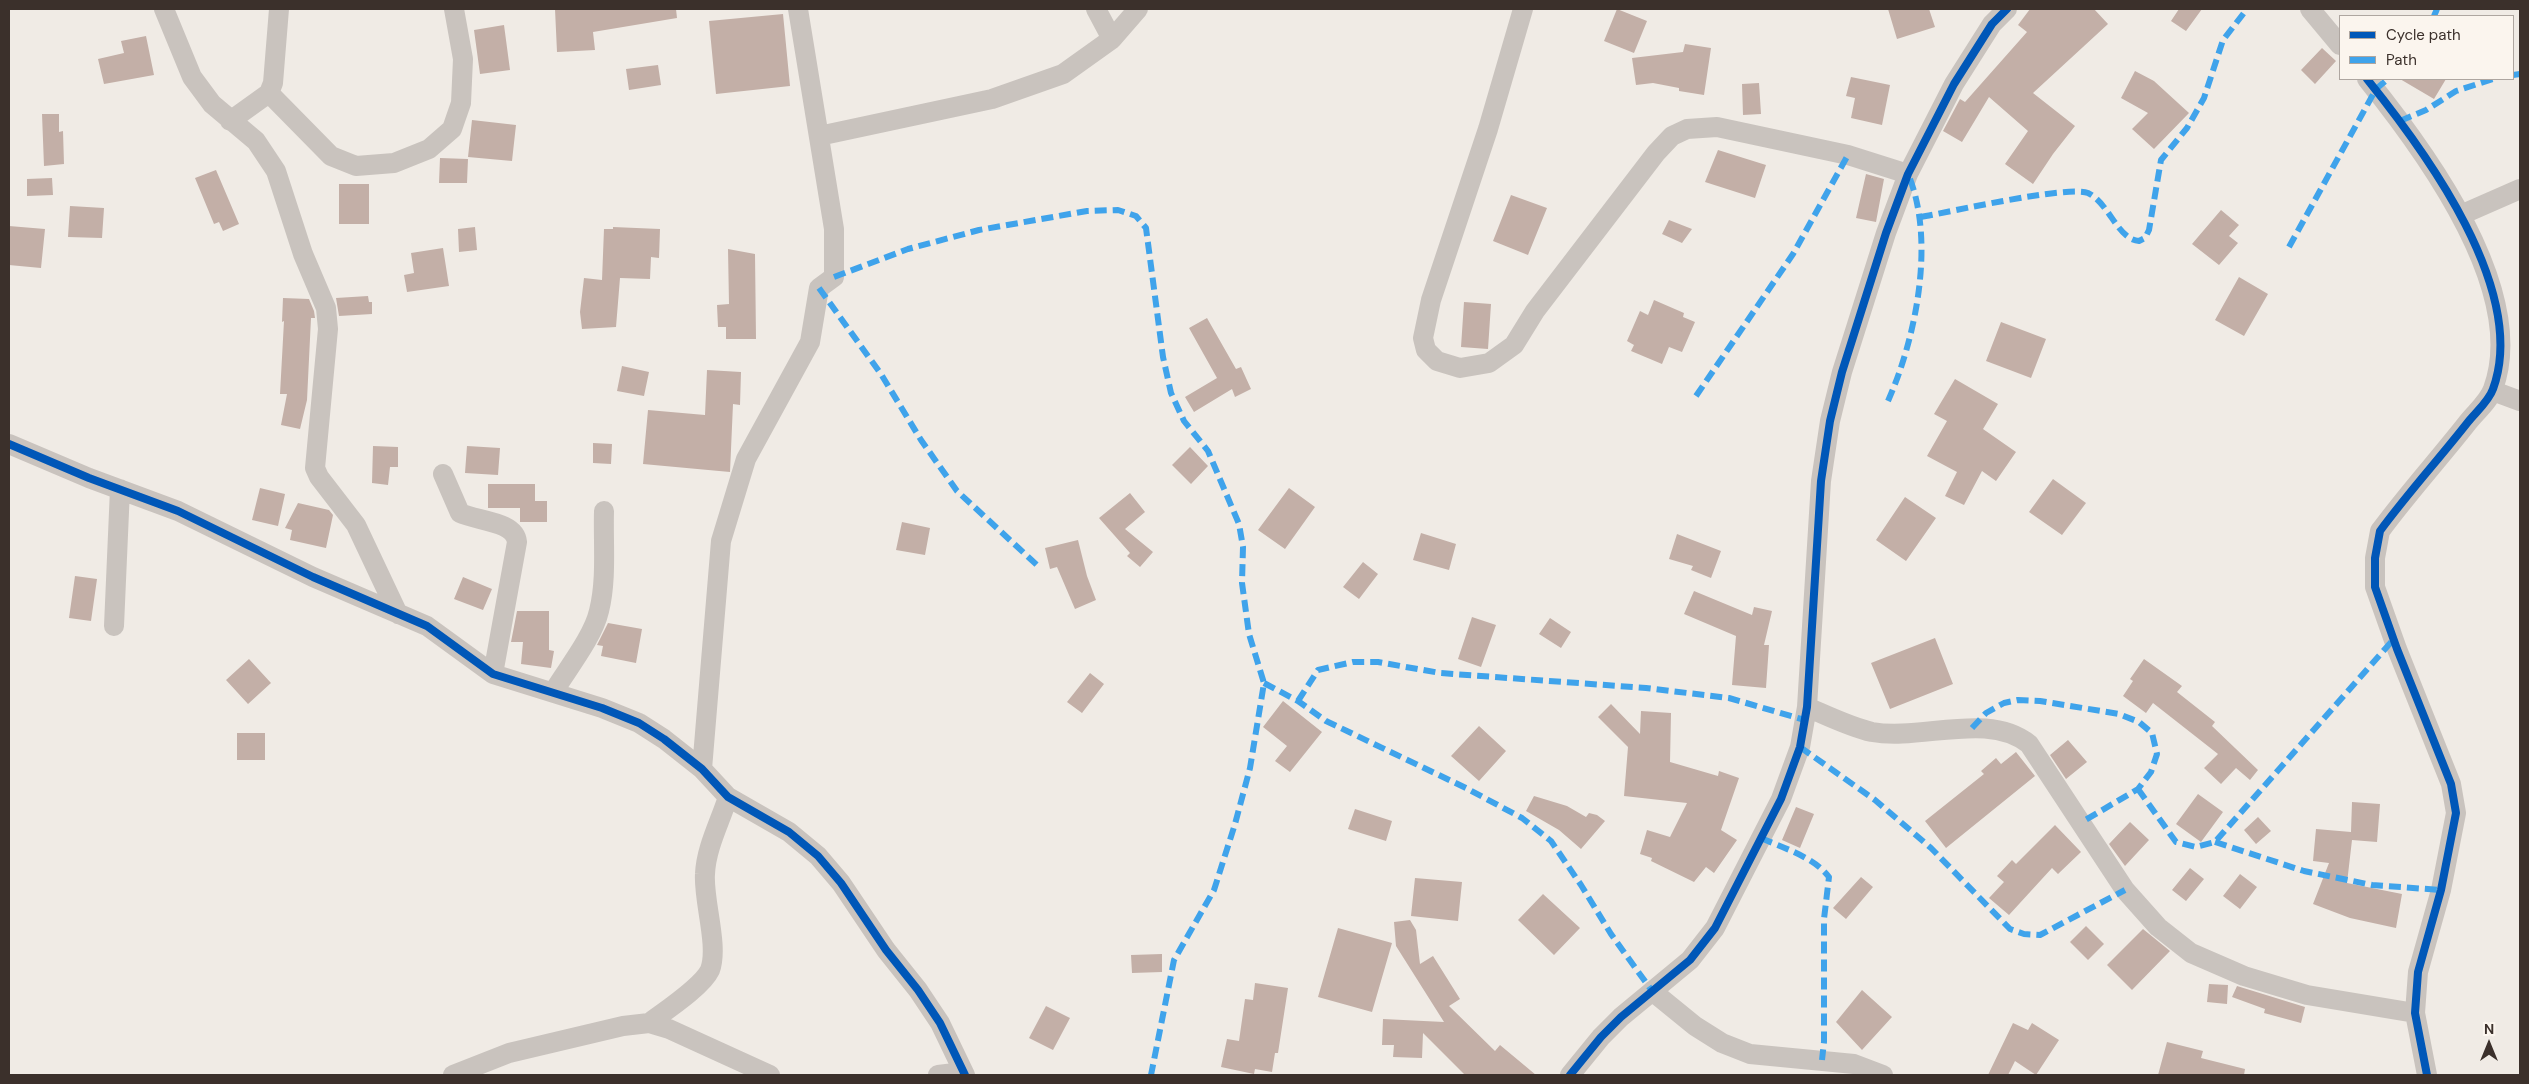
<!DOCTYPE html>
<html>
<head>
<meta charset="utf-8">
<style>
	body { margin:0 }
	#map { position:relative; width:2529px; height:1084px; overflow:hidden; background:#f0ebe5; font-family:"DM Sans",sans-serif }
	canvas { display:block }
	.frame { position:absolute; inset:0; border:10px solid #3b302b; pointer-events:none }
	.legend { position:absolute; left:2339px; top:15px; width:175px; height:65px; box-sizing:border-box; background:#fbf5ee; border:1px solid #aea6a0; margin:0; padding:6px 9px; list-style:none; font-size:15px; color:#3b302b }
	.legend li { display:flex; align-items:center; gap:10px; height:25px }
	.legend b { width:25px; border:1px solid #aea6a0 }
	.north { position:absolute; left:2464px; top:1019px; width:50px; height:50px; -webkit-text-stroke:4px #fbf5ee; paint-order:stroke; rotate:0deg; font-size:14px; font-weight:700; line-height:20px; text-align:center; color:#3b302b }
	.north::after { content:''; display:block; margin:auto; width:18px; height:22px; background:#3b302b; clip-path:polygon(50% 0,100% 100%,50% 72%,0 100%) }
</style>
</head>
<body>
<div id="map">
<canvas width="2529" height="1084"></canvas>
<div class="frame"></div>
<ul class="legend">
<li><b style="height:6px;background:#0057b8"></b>Cycle path</li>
<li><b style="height:6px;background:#3fa3eb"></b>Path</li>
</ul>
<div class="north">N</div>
</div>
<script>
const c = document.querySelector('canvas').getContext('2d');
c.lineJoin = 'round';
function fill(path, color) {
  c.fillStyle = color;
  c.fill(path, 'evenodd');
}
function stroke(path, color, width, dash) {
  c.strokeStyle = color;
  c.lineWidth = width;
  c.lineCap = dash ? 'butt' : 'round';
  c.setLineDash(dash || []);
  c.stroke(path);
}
const building = new Path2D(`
	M555 9H676L677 18 593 32 595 50 557 52Z
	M1617 9 1647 21 1634 53 1604 41Z
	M1888 9H1929L1935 27 1897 39Z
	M2030 9H2094L2108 24 2033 93 2075 126 2053 154 2033 184 2005 164 2028 131 1989 97 1962 142 1943 131 1960 99 1965 102 2027 32 2018 25Z
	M2179 9H2202L2186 31 2171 21Z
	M783 14 790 86 716 94 709 21Z
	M504 25 510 70 480 74 474 30Z
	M146 36 154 75 104 84 98 59 124 53 121 41Z
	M1685 44 1711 48 1704 95 1679 91V88L1653 83 1636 85 1632 58 1683 52Z
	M2322 48 2336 61 2315 84 2301 70Z
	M658 65 661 85 629 90 626 69Z
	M2135 71 2154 81 2189 113 2154 149 2132 129 2148 113 2121 98Z
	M1851 77 1890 85 1882 125 1851 118 1855 98 1846 96Z
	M2400 79H2446L2434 99Z
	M1759 83 1761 114 1743 115 1742 84Z
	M42 114H59V132L63 131 64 164 44 166Z
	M472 120 516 125 512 161 468 157Z
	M1718 150 1766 165 1755 198 1705 182Z
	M440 158 468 159 467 183H439Z
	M216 170 239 224 223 231 219 222 214 224 195 178Z
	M1866 174 1884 179 1876 222 1856 218Z
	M52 178 53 195 27 196V179Z
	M339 184H369V224H339Z
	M1511 195 1547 208 1528 255 1493 241Z
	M70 206 104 208 102 238 68 237Z
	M2221 210 2239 225 2229 236 2238 243 2219 265 2192 244Z
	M1669 220 1692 229 1682 243 1662 234Z
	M9 226 45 229 41 268 9 265Z
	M475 227 477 250 459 252 458 229Z
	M613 227 660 229 659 258 651 257 650 279 620 278 616 327 582 329 580 312 584 278 602 280 604 229H613Z
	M443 248 449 286 407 292 404 275 414 273 411 253Z
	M728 249 755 254 756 339H726V327H718L717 305 729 304Z
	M2239 277 2268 294 2244 336 2215 320Z
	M368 296 369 302H372V314L339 316 336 298Z
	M283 298 309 299 314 311 315 318H311L307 400 300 429 281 425 287 394H280L284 321 282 322Z
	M1654 300 1684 313 1683 317 1695 322 1682 352 1669 347 1662 364 1631 351 1634 345 1627 341 1640 311 1648 315Z
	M1464 302 1491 304 1488 349 1461 347Z
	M1207 318 1236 369 1241 367 1251 389 1235 397 1232 389 1194 412 1185 397 1217 378 1189 328Z
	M2001 322 2046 339 2031 378 1986 361Z
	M622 366 649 372 644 396 617 391Z
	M707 370 741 372 740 405 733 404 730 472 643 464 648 410 705 415Z
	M1955 379 1998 404 1983 429 2016 452 1996 481 1982 471 1964 505 1945 496 1957 472 1927 456 1947 421 1934 414Z
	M593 443 612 444 611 464 593 463Z
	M373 446 398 447V467H390L388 485 372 483Z
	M467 446 500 448 498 475 465 473Z
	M1190 447 1208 466 1191 484 1172 465Z
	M2053 479 2086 503 2062 535 2029 512Z
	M488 484H535V501H547V522H520V508H488Z
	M260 488 285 494 278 526 252 520Z
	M1289 488 1315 507 1285 549 1258 530Z
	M1130 493 1145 512 1125 529 1153 552 1140 567 1127 556 1130 553 1099 518Z
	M1905 497 1936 518 1906 561 1876 540Z
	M298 503 329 510 333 515 326 548 290 540 292 530 285 528Z
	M902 522 930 528 925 555 896 550Z
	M1421 533 1456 544 1449 570 1413 560Z
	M1677 534 1721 551 1711 578 1691 570 1693 566 1669 559Z
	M1078 540 1087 576 1096 600 1075 609 1057 567 1050 569 1045 548Z
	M1363 562 1378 574 1359 599 1343 587Z
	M75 576 97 579 91 621 69 618Z
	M463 577 492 589 483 610 454 599Z
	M1694 591 1752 615 1754 607 1772 611 1764 645H1769L1766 688 1732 685 1736 636 1684 614Z
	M517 611H549V650L554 651 551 668 521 664 523 642H511Z
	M1472 617 1496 625 1481 667 1458 659Z
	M1550 618 1571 632 1561 648 1539 634Z
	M608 623 642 629 636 663 601 656 603 646 597 645Z
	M1935 638 1953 684 1890 709 1871 663Z
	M249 659 271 683 248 704 226 680Z
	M2144 659 2182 686 2177 692 2215 722 2212 726 2258 770 2250 780 2236 768 2221 784 2204 768 2218 754 2153 703 2146 713 2123 696 2133 681 2130 679Z
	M1090 673 1104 684 1082 713 1067 702Z
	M1283 701 1322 732 1290 772 1275 761 1287 746 1263 727Z
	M1611 704 1640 734 1641 711 1671 713 1670 762 1718 776 1719 771 1739 778 1721 830 1737 840 1714 873 1706 867 1694 882 1651 861 1652 858 1640 854 1647 830 1670 837 1687 803 1624 796 1628 747 1598 717Z
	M1479 726 1506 751 1479 781 1451 756Z
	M237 733H265V760H237Z
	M2068 740 2087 762 2066 779 2050 755Z
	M2016 752 2035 776 1946 848 1925 821 1984 774 1981 771 1996 758 2001 764Z
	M2198 794 2223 812 2201 842 2176 824Z
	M1534 796 1567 806 1586 817 1589 813 1597 815 1605 821 1581 849 1559 830 1526 811Z
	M2352 802 2380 804 2377 842 2352 840 2347 883 2402 894 2396 928 2350 918 2313 904 2329 863 2313 861 2316 829 2351 832Z
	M1796 807 1814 814 1800 848 1782 840Z
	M1355 809 1392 821 1386 841 1348 829Z
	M2258 817 2271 831 2256 844 2244 830Z
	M2130 822 2149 840 2125 866 2109 844Z
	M2055 825 2081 852 2058 874 2052 868 2009 915 1989 898 2004 882 1997 876 2012 860 2016 864Z
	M2190 868 2204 879 2186 901 2172 890Z
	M2240 874 2257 887 2240 909 2223 896Z
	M1861 877 1873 887 1846 919 1833 908Z
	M1415 878 1462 882 1458 921 1411 916Z
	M1543 894 1580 928 1554 955 1518 920Z
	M1410 920 1416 930 1420 964 1433 956 1460 999 1449 1006 1495 1051 1500 1045 1536 1075H1465L1423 1033 1422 1058 1393 1057 1394 1045H1382L1383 1019 1444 1022 1396 946 1394 922Z
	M2086 926 2104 944 2088 960 2070 942Z
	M1338 928 1392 943 1372 1012 1318 997Z
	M2143 929 2170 951 2132 990 2107 965Z
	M1162 954V972L1132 973 1131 955Z
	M1255 983 1288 988 1278 1053H1275L1272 1072 1255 1069 1254 1074 1221 1067 1227 1039 1239 1041 1245 999 1253 1000Z
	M2209 984 2228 985 2227 1004 2207 1002Z
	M2237 986 2305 1007 2301 1023 2264 1013 2265 1009 2232 997Z
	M1862 990 1892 1017 1862 1050 1836 1022Z
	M1046 1006 1070 1018 1053 1050 1029 1038Z
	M2013 1023 2028 1030 2032 1023 2059 1040 2036 1075 2015 1061 2008 1075H1988Z
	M2167 1042 2203 1051 2201 1058 2245 1069 2244 1075H2158Z`);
const minor = new Path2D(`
	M164 9 192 77 212 104 256 141 276 171 303 254 326 308 328 329 315 468 319 477 356 525 398 614
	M1096 9 1112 39
	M1523 9 1488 129 1431 300 1423 338 1426 350 1437 361 1460 368 1489 363 1514 345 1535 311 1656 153 1672 136 1687 129 1717 127 1848 155 1908 174
	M2310 9 2340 45
	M2367 79C2425 151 2529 291 2493 389 2489 401 2476 412 2468 422 2439 459 2408 493 2380 531L2375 558V587L2397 649 2451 784 2456 813 2441 890 2418 972 2415 1013 2427 1075
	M269 93 331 156 356 166 394 163 429 149 452 129 461 103 463 59 454 9
	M230 121 269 93 273 83 279 9
	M819 136 992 99 1063 74 1112 39 1138 9
	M2463 214 2520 189
	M2493 391 2520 401
	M9 444 89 478 178 511 313 577 427 626 493 674 602 708 639 723 664 739 702 769 728 797 789 832 818 856 841 883 886 950 918 990 940 1023 965 1075
	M443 474 460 513C477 521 515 521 517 542L493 674
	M114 626 120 489
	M554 691C568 668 593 637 599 611 607 579 603 543 604 511
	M1807 707C1828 716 1850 727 1872 732 1922 741 1988 711 2029 744L2125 890 2158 927 2191 953 2244 976 2307 995 2415 1013
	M702 769 721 541 746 459 810 342 819 288 834 277V229L798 9
	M1652 991 1695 1026 1722 1043 1750 1054 1854 1064 1883 1075
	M649 1023C665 1011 702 987 710 970 719 946 703 900 705 874 706 848 720 822 728 797
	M453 1075 509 1053 623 1026 649 1023 669 1029 770 1075
	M938 1075 963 1072
	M1570 1075 1601 1037 1621 1017 1690 960 1715 928 1781 799 1800 747 1807 707 1821 481 1830 421 1842 372 1886 233 1908 174 1954 84 1992 24 2007 9`);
const quiet = new Path2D(`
	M2434 16 2437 9
	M2513 75 2520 74
	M2400 121 2426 110 2456 91 2493 79
	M1921 217C1949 212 2069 185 2088 193 2109 203 2118 240 2139 241L2145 238 2149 230 2161 160 2187 128 2204 98 2223 40 2247 9
	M2289 247 2376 89 2388 79
	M834 277 908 249 979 230 1087 211 1118 210 1136 216 1146 228 1163 357 1171 393 1184 421 1208 451 1239 524 1243 547 1242 583 1249 634 1264 683 1250 768 1235 824 1214 890 1174 960 1151 1075
	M819 288 881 374 921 440 957 491 1038 566
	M1696 396 1793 254 1848 155
	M1888 401C1916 338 1936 240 1908 174
	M1264 683 1298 701 1326 721 1466 788 1522 818 1551 841 1581 885 1611 934 1652 991
	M1298 701 1318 670 1353 662H1378L1440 673 1646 688 1729 698 1805 720
	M1972 728 1986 713 2004 703 2018 700 2040 701 2119 714 2139 722 2152 733 2157 754 2151 772 2138 789 2082 822
	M1800 747 1875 800 1931 848 2010 929 2024 934 2040 935 2125 890
	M2138 789 2176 842 2196 847 2215 842 2393 640
	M1761 838C1783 848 1814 857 1829 877L1824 919V1042L1822 1060
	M2215 842 2304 871 2372 885 2441 890`);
const cycleway = new Path2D(`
	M2367 79C2425 151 2529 291 2493 389 2489 401 2476 412 2468 422 2439 459 2408 493 2380 531L2375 558V587L2397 649 2451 784 2456 813 2441 890 2418 972 2415 1013 2427 1075
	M9 444 89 478 178 511 313 577 427 626 493 674 602 708 639 723 664 739 702 769 728 797 789 832 818 856 841 883 886 950 918 990 940 1023 965 1075
	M1570 1075 1601 1037 1621 1017 1690 960 1715 928 1781 799 1800 747 1807 707 1821 481 1830 421 1842 372 1886 233 1908 174 1954 84 1992 24 2007 9`);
fill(building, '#c3afa7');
stroke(minor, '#c9c3be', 20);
stroke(quiet, '#3fa3eb', 6, [12, 6]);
stroke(cycleway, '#0057b8', 8);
</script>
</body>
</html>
